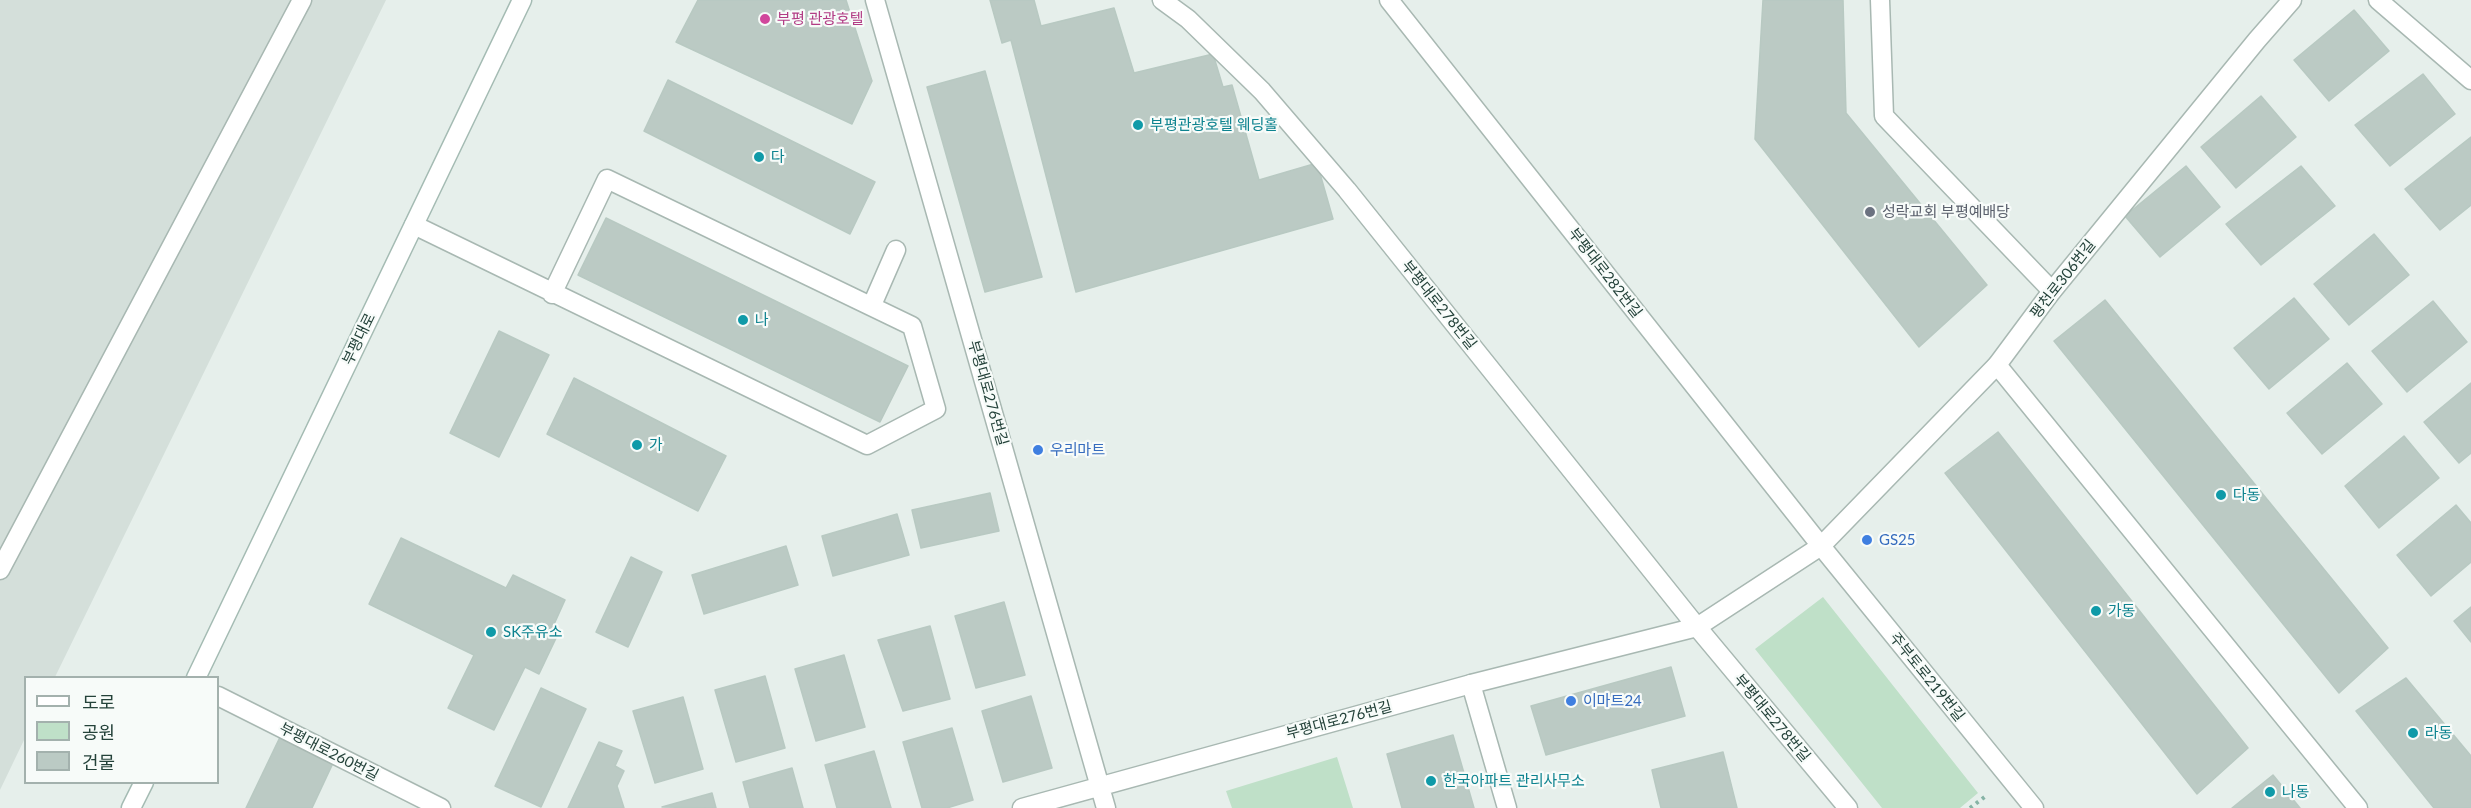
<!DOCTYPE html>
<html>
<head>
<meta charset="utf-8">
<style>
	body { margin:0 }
	#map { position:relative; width:2471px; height:808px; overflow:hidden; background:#e6efeb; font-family:Lato,"Noto Sans KR",sans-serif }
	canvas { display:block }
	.legend { position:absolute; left:24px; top:676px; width:195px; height:108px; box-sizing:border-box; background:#f7fbf9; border:2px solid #a3b1ad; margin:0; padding:8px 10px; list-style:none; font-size:18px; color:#24423a }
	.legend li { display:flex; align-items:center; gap:12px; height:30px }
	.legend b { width:30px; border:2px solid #a3b1ad }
</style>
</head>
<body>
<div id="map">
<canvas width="2471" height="808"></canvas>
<ul class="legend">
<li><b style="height:8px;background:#fff"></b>도로</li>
<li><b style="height:16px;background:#bfe0c8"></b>공원</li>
<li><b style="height:16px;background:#bbcac4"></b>건물</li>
</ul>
</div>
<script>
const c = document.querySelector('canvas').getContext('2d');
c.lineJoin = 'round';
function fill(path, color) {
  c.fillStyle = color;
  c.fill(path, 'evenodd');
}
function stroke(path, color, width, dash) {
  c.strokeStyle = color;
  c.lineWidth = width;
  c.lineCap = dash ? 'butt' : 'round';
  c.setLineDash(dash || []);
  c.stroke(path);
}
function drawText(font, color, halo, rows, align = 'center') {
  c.font = font + ' Lato,"Noto Sans KR",sans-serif';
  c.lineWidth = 4.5;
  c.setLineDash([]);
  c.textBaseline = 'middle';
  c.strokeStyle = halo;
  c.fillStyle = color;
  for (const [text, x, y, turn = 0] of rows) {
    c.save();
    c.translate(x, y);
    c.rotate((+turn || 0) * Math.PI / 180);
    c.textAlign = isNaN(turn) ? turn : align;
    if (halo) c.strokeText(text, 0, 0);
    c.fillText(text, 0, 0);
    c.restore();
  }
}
const built = new Path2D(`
	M0 0H386L55 677 26 678 25 738 0 790Z`);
const green = new Path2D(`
	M1823 597 1978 793 1960 808H1882L1755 649Z
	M1337 757 1353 808H1232L1226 791Z`);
const building = new Path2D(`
	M698 0H846L872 81 852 124 676 42Z
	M990 0H1034L1041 26 1114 8 1134 73 1213 54 1223 87 1232 85 1259 180 1317 163 1333 219 1076 292 1011 40 1002 43Z
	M1763 0H1843L1846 113 1987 285 1919 347 1755 139Z
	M2354 10 2389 51 2329 101 2294 60Z
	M985 71 1042 277 985 292 927 87Z
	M2423 74 2455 114 2390 166 2355 125Z
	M668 80 875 182 850 234 644 131Z
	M2261 96 2296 137 2236 188 2201 147Z
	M2471 137V205L2440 230 2405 189Z
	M2186 166 2220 207 2160 257 2125 216Z
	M2301 166 2335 206 2261 265 2226 224Z
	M606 218 908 366 880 422 578 275Z
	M2374 234 2409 275 2349 325 2314 284Z
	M2294 298 2329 339 2269 389 2234 348Z
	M2105 300 2388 648 2339 693 2054 341Z
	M2433 301 2467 342 2407 392 2372 351Z
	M499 331 549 355 499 457 450 433Z
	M2347 363 2382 404 2322 454 2287 413Z
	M574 378 726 456 698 511 547 434Z
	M2471 383V453L2459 463 2424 422Z
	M1998 432 2248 748 2197 794 1945 473Z
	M2404 436 2439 478 2379 528 2345 486Z
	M990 493 999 531 921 548 912 510Z
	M2456 505 2471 523V562L2431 596 2397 555Z
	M897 514 909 555 833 576 822 536Z
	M401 538 506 588 513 575 565 600 551 631 558 634 539 674 525 667 494 730 448 708 474 655 369 604Z
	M786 546 798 585 704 614 692 575Z
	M631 557 662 572 628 647 596 632Z
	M1004 602 1025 675 976 688 955 616Z
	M2471 607V642L2454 621Z
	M930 626 950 699 903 711 878 640Z
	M844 655 865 727 816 741 795 669Z
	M1671 667 1685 716 1546 755 1531 706Z
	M765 676 785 748 736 762 715 690Z
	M2406 678 2471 756V808H2434L2356 711Z
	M541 688 586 709 541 807 495 786Z
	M1031 696 1052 768 1003 782 982 711Z
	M683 697 703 769 655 783 633 711Z
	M952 728 973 800 947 808H922L903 742Z
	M281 735 334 761 312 808H246Z
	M1453 735 1474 808H1402L1387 754Z
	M599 742 622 751 615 766 624 771 617 786 624 808H568Z
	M874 751 891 808H837L825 765Z
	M1723 752 1737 808H1661L1652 770Z
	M792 768 803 808H750L743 782Z
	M2273 775 2300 808H2232Z
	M712 793 716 808 662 807Z`);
const path = new Path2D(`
	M1970 808 1986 796`);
const lane = new Path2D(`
	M875 0 1106 808
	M1162 0 1188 19 1262 91 1347 190 1697 627 1848 808
	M1389 0 1821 546 2034 808
	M2378 0 2471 80
	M218 696 441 808
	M1022 808 1471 684 1697 627 1821 546 1997 365 2052 291 2257 40 2292 0`);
const street = new Path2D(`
	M1880 0 1884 116 2052 291
	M414 225 867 445 936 409 912 326 607 179 552 294
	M872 305 896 250
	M1997 365 2358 808
	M0 570 302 0
	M1471 684 1507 808`);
const secondary = new Path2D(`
	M196 678 522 0
	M131 808 144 782`);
const markers = [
	[765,19,6,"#d1479c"],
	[1138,125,6,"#0f9aa8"],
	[759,157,6,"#0f9aa8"],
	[1870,212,6,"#6b7280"],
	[743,320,6,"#0f9aa8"],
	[637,445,6,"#0f9aa8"],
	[1038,450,6,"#3f7fe0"],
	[2221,495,6,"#0f9aa8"],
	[1867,540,6,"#3f7fe0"],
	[2096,611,6,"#0f9aa8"],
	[491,632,6,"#0f9aa8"],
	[1571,701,6,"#3f7fe0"],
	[2413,733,6,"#0f9aa8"],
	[1431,781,6,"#0f9aa8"],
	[2270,792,6,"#0f9aa8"]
];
const hotelNames = [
	["부평 관광호텔",777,19]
];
const cultureNames = [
	["부평관광호텔 웨딩홀",1150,125],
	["다",771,157],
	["나",755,320],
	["가",649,445],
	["다동",2233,495],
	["가동",2108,611],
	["SK주유소",503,632],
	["라동",2425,733],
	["한국아파트 관리사무소",1443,781],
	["나동",2282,792]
];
const worshipNames = [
	["성락교회 부평예배당",1882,212]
];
const streetNames = [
	["부평대로282번길",1605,273,52],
	["평천로306번길",2063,279,-52],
	["부평대로278번길",1439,305,51],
	["부평대로",359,339,-64],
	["부평대로276번길",988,393,74],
	["주부토로219번길",1927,677,51],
	["부평대로278번길",1772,718,50],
	["부평대로276번길",1339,720,-15],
	["부평대로260번길",329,752,27]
];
const shopNames = [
	["우리마트",1050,450],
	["GS25",1879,540],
	["이마트24",1583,701]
];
fill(built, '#d4dfda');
fill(green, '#bfe0c8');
fill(building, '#bbcac4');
stroke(building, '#b8c9c2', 1.5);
stroke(lane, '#a8b8b2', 21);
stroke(street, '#a8b8b2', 21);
stroke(secondary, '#a4bbb3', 21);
stroke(path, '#86b3a5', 4, [3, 4.5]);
stroke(lane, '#fff', 18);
stroke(street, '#fff', 18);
stroke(secondary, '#fff', 18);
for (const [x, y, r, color] of markers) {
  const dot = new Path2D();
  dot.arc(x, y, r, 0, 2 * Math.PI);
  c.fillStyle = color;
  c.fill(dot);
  stroke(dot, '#f7fbf9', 2);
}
drawText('15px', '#b23c85', '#f7fbf9', hotelNames, 'left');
drawText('15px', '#0d838f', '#f7fbf9', cultureNames, 'left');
drawText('15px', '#5b616d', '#f7fbf9', worshipNames, 'left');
drawText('15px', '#24423a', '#f7fbf9', streetNames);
drawText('15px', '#366cbe', '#f7fbf9', shopNames, 'left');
</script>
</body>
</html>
